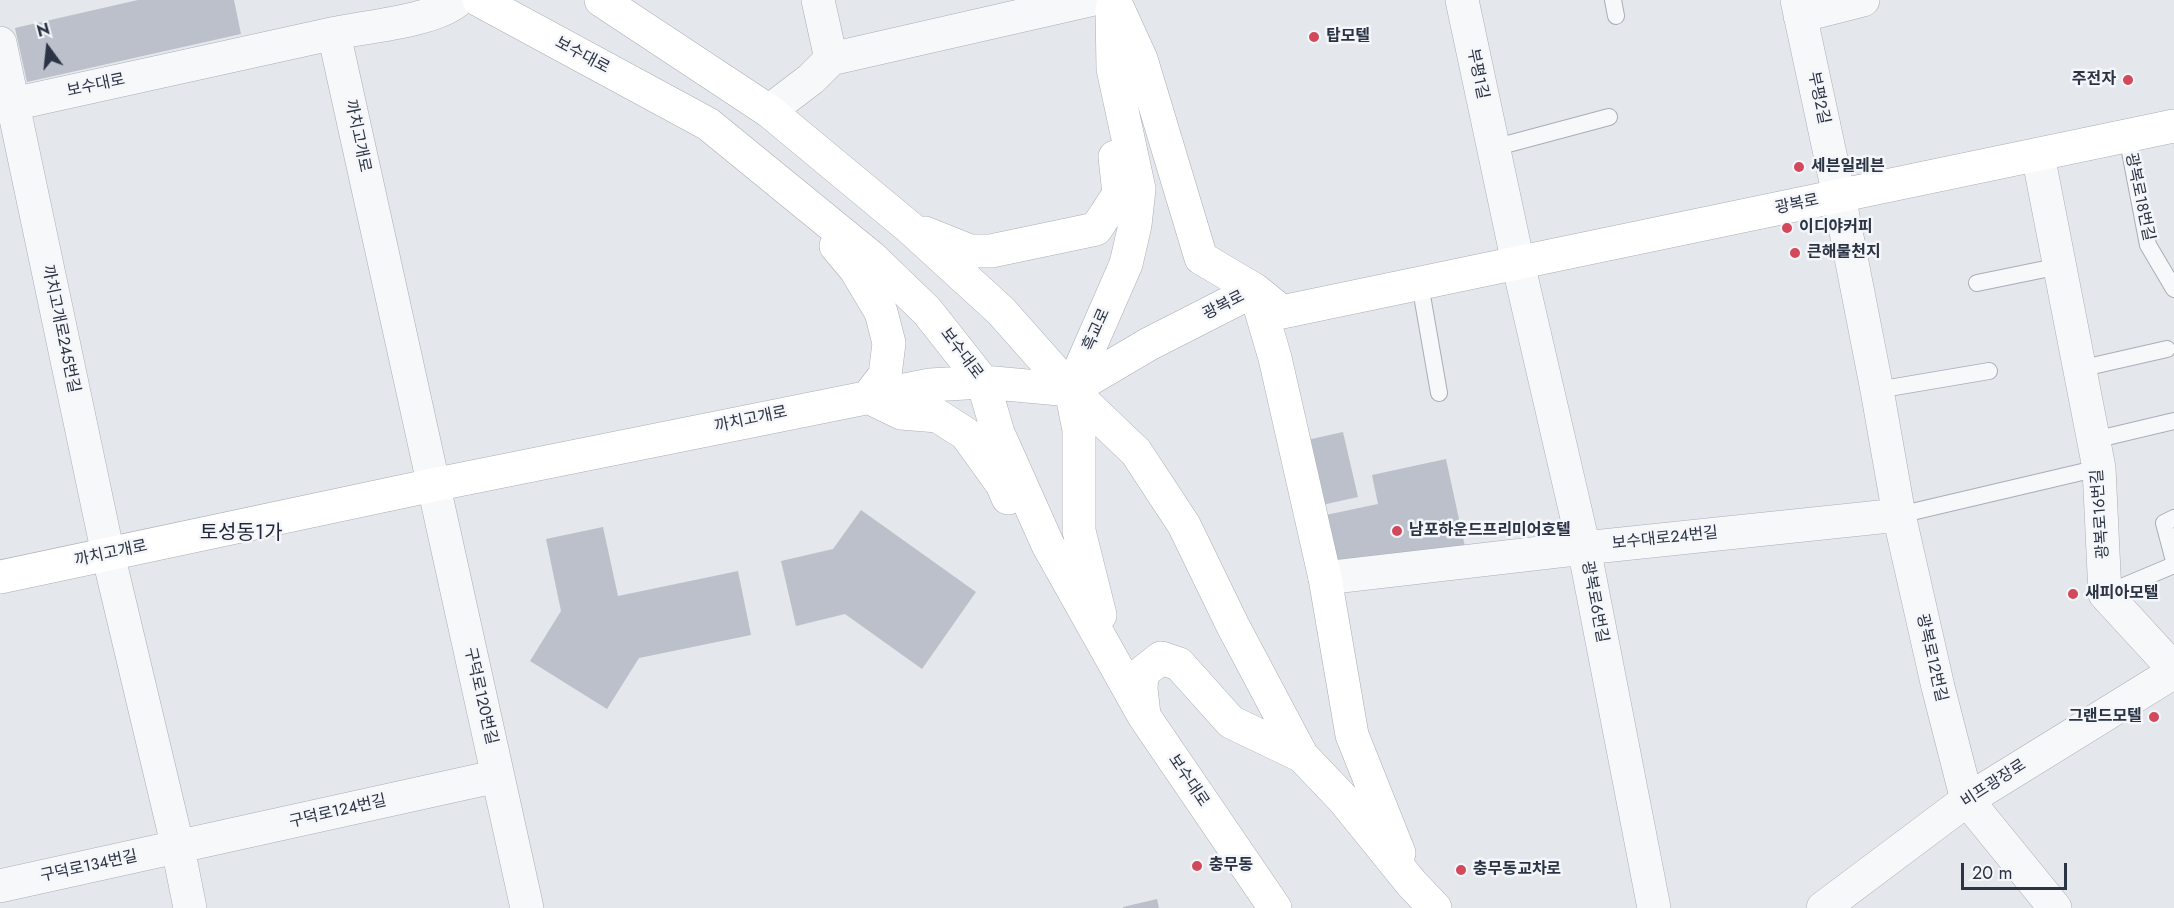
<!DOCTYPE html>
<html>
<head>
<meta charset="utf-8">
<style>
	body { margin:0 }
	#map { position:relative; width:2174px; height:908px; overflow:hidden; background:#e4e7ec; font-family:Jost,sans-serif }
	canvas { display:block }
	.north { position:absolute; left:18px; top:18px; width:60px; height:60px; -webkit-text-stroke:4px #f4f6f9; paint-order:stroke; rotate:345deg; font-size:16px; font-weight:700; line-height:24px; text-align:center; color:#2b3445 }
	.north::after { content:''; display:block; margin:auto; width:21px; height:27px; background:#2b3445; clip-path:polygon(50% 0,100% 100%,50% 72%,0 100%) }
	.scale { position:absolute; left:1961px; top:863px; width:106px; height:27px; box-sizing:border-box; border:3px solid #2b3445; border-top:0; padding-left:8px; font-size:18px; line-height:21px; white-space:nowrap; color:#2b3445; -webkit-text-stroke:4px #f4f6f9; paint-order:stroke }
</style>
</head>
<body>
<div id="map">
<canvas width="2174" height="908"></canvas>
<div class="north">N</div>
<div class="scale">20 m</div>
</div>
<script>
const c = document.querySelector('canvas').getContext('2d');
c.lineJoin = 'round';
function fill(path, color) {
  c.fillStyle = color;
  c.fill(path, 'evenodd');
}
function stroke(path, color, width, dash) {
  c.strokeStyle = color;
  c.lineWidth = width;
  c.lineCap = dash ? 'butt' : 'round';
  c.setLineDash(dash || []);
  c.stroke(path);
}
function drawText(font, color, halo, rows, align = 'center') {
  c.font = font + ' Jost,"Noto Sans KR",sans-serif';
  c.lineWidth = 5;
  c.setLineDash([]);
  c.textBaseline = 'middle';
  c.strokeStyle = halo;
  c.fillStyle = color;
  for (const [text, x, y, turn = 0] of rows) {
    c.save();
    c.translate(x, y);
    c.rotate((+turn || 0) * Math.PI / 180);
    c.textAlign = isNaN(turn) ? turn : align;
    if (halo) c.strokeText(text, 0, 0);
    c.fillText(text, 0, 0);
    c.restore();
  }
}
const building = new Path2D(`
	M138 0H234L241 34 27 82 15 28Z
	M1343 432 1358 497 1304 509 1289 444Z
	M1446 459 1467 556 1331 585 1316 517 1378 504 1372 475Z
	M861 510 976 592 922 669 845 614 796 626 781 561 833 549Z
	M603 527 618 596 738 571 751 635 639 658 607 709 530 661 561 611 546 539Z
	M1157 899 1159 908H1123V907Z`);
const service = new Path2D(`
	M1613 0 1616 16
	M2127 136 2148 245 2174 289
	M1493 148 1609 117
	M1977 283 2060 266
	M1420 284 1439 393
	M2079 369 2167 349
	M1877 390 1989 371
	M2094 440 2174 421
	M1899 515 2099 468
	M2174 518 2164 523 2174 561
	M2105 594 2174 565`);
const minor = new Path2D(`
	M818 0 831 59
	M1462 0 1518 263 1584 548 1654 908
	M1797 0 1839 196 1877 390 1899 515 1938 687 1967 800 2055 908
	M1800 16 1863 0
	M334 34 527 908
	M0 43 108 554 178 848 190 908
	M831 59 1090 0
	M0 107C110 83 221 58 331 34 363 27 436 21 458 0
	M769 111 811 79 831 59
	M2038 155 2099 468 2105 594 2174 669
	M1325 578 1584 548 1899 515
	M0 886 498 776
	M1823 908 1967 800 2174 672`);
const secondary = new Path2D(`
	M479 0 708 124 871 257 927 311 983 382 998 433 1048 545 1144 716 1275 908
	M601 0 769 111 909 227 1001 311 1071 390 1136 452 1184 525 1233 626 1302 756 1344 800 1412 884 1435 908
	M1114 0 1141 59 1201 258 1255 290 1282 312 2174 126
	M925 233 970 251H991L1096 229 1119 194 1115 157
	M836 246 856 270 881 312 889 343 885 375 868 397 901 413 938 416 966 434 1002 484 1008 498
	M1255 290 1275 358 1325 578 1352 735 1399 853
	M1071 390 1149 344 1255 290
	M0 577 433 485 930 385 983 382 1071 390
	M1100 615 1079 531V430L1071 390 1126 264 1135 225 1139 189 1113 69 1112 8
	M1144 715 1141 689 1142 673 1161 658 1179 664 1231 722 1302 756`);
const markers = [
	[1314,37,6,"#d1495b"],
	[2128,80,6,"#d1495b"],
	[1799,167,6,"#d1495b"],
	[1787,228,6,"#d1495b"],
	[1795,253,6,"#d1495b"],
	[1397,531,6,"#d1495b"],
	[2073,594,6,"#d1495b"],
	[2154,717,6,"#d1495b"],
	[1197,866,6,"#d1495b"],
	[1461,870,6,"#d1495b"]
];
const poiNames = [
	["탑모텔",1326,37],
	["주전자",2116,80,"right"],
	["세븐일레븐",1811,167],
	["이디야커피",1799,228],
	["큰해물천지",1807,253],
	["남포하운드프리미어호텔",1409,531],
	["새피아모텔",2085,594],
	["그랜드모텔",2142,717,"right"],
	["충무동",1209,866],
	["충무동교차로",1473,870]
];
const streetNames = [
	["보수대로",582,56,28],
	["부평1길",1477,74,78],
	["보수대로",96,86,-12],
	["부평2길",1818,98,78],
	["까치고개로",357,136,78],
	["광복로18번길",2139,197,78],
	["광복로",1797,205,-12],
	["광복로",1224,306,-27],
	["까치고개로245번길",60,329,78],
	["흑교로",1097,330,-66],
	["보수대로",961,354,53],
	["까치고개로",751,420,-12],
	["광복로16번길",2101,514,-94],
	["보수대로24번길",1665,539,-6],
	["까치고개로",111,554,-12],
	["광복로6번길",1594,602,79],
	["광복로12번길",1931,658,77],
	["구덕로120번길",480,696,77],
	["보수대로",1188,781,56],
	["비프광장로",1994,784,-33],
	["구덕로124번길",338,812,-13],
	["구덕로134번길",89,867,-12]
];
const quarterNames = [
	["토성동1가",241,534]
];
fill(building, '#bbc0ca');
stroke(service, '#a9aeb7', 18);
stroke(minor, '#a9aeb7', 34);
stroke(secondary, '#a9aeb7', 34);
stroke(service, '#f7f8fa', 16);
stroke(minor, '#f7f8fa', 33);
stroke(secondary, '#fff', 33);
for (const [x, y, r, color] of markers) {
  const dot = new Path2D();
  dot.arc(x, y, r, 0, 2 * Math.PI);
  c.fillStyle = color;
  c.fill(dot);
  stroke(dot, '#f4f6f9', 2);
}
drawText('bold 16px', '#2b3445', '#f4f6f9', poiNames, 'left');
drawText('16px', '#2b3445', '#f4f6f9', streetNames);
drawText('20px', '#1d2536', '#f4f6f9', quarterNames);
</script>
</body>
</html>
